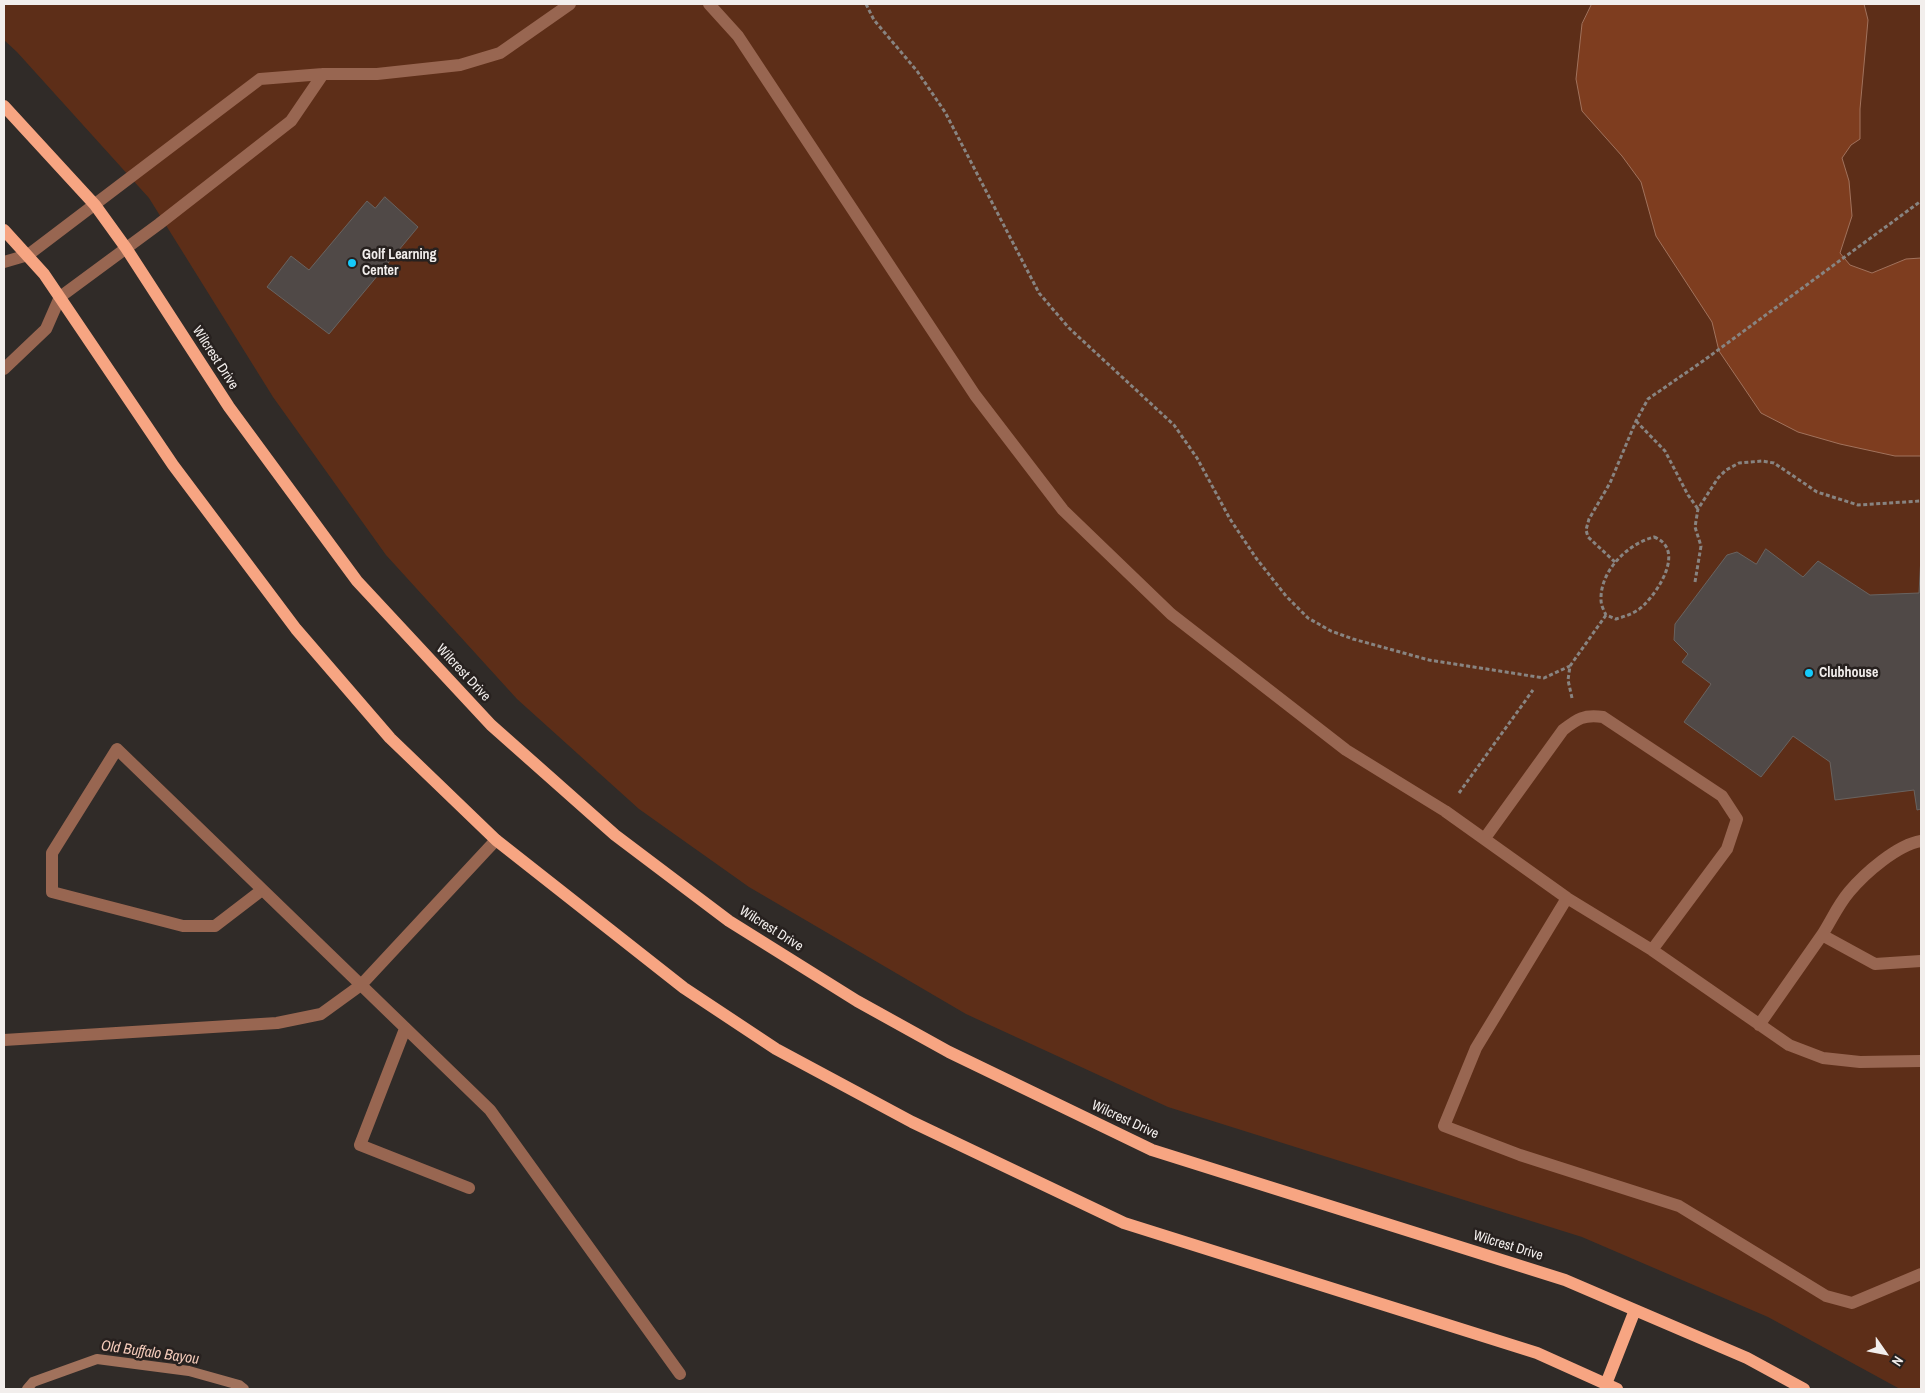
<!DOCTYPE html>
<html>
<head>
<meta charset="utf-8">
<style>
	body { margin:0 }
	#map { position:relative; width:1925px; height:1393px; overflow:hidden; background:#302b28; font-family:"Archivo Narrow",sans-serif }
	canvas { display:block }
	.frame { position:absolute; inset:0; border:5px solid #f2eeec; pointer-events:none }
	.north { position:absolute; left:1860px; top:1328px; width:50px; height:50px; -webkit-text-stroke:4px #27211f; paint-order:stroke; rotate:123deg; font-size:14px; font-weight:700; line-height:20px; text-align:center; color:#f2eeec }
	.north::after { content:''; display:block; margin:auto; width:18px; height:22px; background:#f2eeec; clip-path:polygon(50% 0,100% 100%,50% 72%,0 100%) }
</style>
</head>
<body>
<div id="map">
<canvas width="1925" height="1393"></canvas>
<div class="frame"></div>
<div class="north">N</div>
</div>
<script>
const c = document.querySelector('canvas').getContext('2d');
c.lineJoin = 'round';
function fill(path, color) {
  c.fillStyle = color;
  c.fill(path, 'evenodd');
}
function stroke(path, color, width, dash) {
  c.strokeStyle = color;
  c.lineWidth = width;
  c.lineCap = dash ? 'butt' : 'round';
  c.setLineDash(dash || []);
  c.stroke(path);
}
function drawText(font, color, halo, rows, align = 'center') {
  c.font = font + ' "Archivo Narrow",sans-serif';
  c.lineWidth = 5;
  c.setLineDash([]);
  c.textBaseline = 'middle';
  c.strokeStyle = halo;
  c.fillStyle = color;
  for (const [text, x, y, turn = 0] of rows) {
    c.save();
    c.translate(x, y);
    c.rotate((+turn || 0) * Math.PI / 180);
    c.textAlign = isNaN(turn) ? turn : align;
    if (halo) c.strokeText(text, 0, 0);
    c.fillText(text, 0, 0);
    c.restore();
  }
}
const green = new Path2D(`
	M4 4H1921V1389H1900L1768 1317 1582 1237 1168 1107 966 1014 749 887 639 809 517 699 386 555 273 397 149 198 17 52 4 40Z`);
const water = new Path2D(`
	M1592 4H1864L1868 20 1860 109V139L1851 145 1842 158 1849 181 1852 216 1840 253 1850 265 1872 273 1906 259 1921 258V456H1895L1840 444 1798 432 1761 413 1719 351 1712 322 1656 236 1641 182 1622 156 1582 111 1576 79 1582 24Z`);
const stream = new Path2D(`
	M27 1389 33 1382 97 1359 189 1371 239 1385 244 1389`);
const building = new Path2D(`
	M385 197 418 227 329 334 267 287 291 256 309 270 367 201 375 208Z
	M1766 549 1803 577 1818 561 1870 595 1919 593 1921 556V809L1917 810 1914 790 1835 800 1830 762 1793 736 1761 777 1684 722 1711 684 1682 662 1688 654 1674 640 1675 624 1727 555 1737 552 1756 564Z`);
const path = new Path2D(`
	M866 4 874 20 917 71 945 112 1039 293 1069 328 1174 425 1197 458 1230 519 1256 558 1286 596 1308 618 1331 631 1353 639 1429 660 1544 678 1570 666
	M1636 421 1665 451 1688 495 1698 509
	M1654 537C1685 549 1660 589 1644 605 1636 613 1626 616 1616 619L1606 615C1604 611 1601 605 1601 600 1600 571 1627 544 1654 537Z
	M1615 562 1588 537 1586 530 1589 519 1610 483 1636 421 1648 399 1703 361 1921 201
	M1695 582 1701 546 1695 527 1698 509 1718 478 1726 470 1739 463 1762 461 1774 463 1817 492 1858 505 1921 501
	M1572 698 1568 680 1570 666 1606 615
	M1459 793 1533 690`);
const minor = new Path2D(`
	M709 4 738 36 975 395 1063 510 1171 614 1346 750 1445 811 1567 898 1652 950 1789 1045 1823 1058 1860 1062 1921 1061
	M4 262 28 255 260 79 323 74H377L460 65 500 53 570 4
	M4 369 46 329 60 297 159 224 291 121 323 74
	M1485 838 1563 730C1577 719 1584 714 1603 717L1722 796 1737 819 1727 849 1652 950
	M262 890 215 926H183L52 892V853L117 749 361 985 496 840
	M1567 898 1476 1048 1444 1126 1520 1155 1679 1206 1826 1296 1852 1303 1921 1274
	M1822 935C1831 921 1838 905 1849 892 1865 873 1897 845 1921 841
	M1759 1025 1822 935 1875 964 1921 961
	M405 1029 360 1145 469 1188
	M4 1040 277 1023 321 1014 361 985 490 1110 680 1374`);
const major = new Path2D(`
	M4 106 95 205 126 248 229 407 357 581 491 725 615 835 729 921 857 1001 949 1052 1152 1150 1565 1280 1747 1358 1804 1389
	M4 230 44 274 173 465 296 629 390 738 496 840 684 988 776 1049 912 1122 1124 1223 1537 1353 1617 1389
	M1606 1384 1635 1310`);
const markers = [
	[352,263,5,"#15cafb"],
	[1809,673,5,"#15cafb"]
];
const poiNames = [
	["Golf Learning",362,255],
	["Center",362,271],
	["Clubhouse",1819,673]
];
const streetNames = [
	["Wilcrest Drive",215,358,57],
	["Wilcrest Drive",463,673,47],
	["Wilcrest Drive",771,929,32],
	["Wilcrest Drive",1125,1120,25],
	["Wilcrest Drive",1508,1246,17]
];
const waterNames = [
	["Old Buffalo Bayou",150,1353,8]
];
fill(green, '#5d2e18');
fill(water, '#7e3d1f');
stroke(water, '#a1725c', 1);
stroke(stream, '#a1725c', 10);
fill(building, '#504947');
stroke(building, '#696360', 1);
stroke(path, '#888481', 3, [4, 2.5]);
stroke(minor, '#986651', 12);
stroke(major, '#f7a582', 12);
for (const [x, y, r, color] of markers) {
  const dot = new Path2D();
  dot.arc(x, y, r, 0, 2 * Math.PI);
  c.fillStyle = color;
  c.fill(dot);
  stroke(dot, '#27211f', 2);
}
drawText('bold 14px', '#f2eeec', '#27211f', poiNames, 'left');
drawText('14px', '#f2eeec', '#27211f', streetNames);
drawText('italic 15px', '#f4cbba', '#27211f', waterNames);
</script>
</body>
</html>
